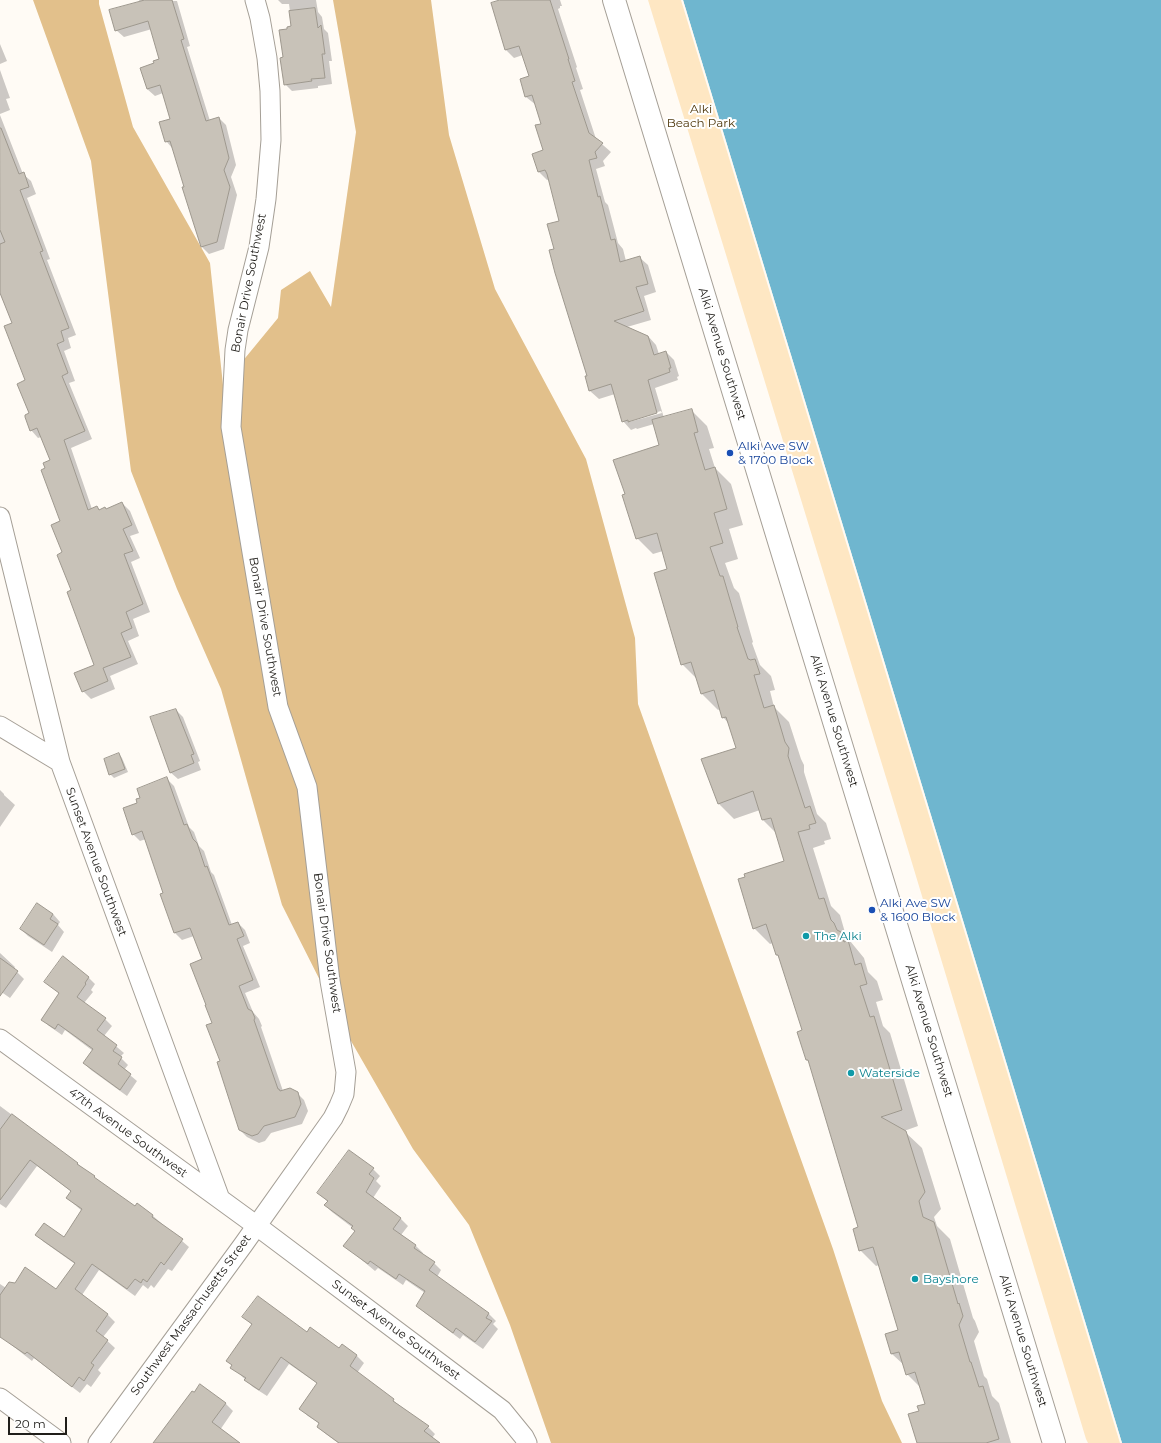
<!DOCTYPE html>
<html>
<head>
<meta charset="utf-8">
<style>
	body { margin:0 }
	#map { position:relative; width:1161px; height:1443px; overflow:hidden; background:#fffbf5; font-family:Montserrat,sans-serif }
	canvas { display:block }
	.scale { position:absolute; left:8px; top:1417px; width:59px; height:18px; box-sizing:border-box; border:2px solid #201e1a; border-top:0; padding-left:5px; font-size:12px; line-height:14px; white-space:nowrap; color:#201e1a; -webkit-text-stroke:3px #fff; paint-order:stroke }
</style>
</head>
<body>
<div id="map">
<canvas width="1161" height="1443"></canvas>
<div class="scale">20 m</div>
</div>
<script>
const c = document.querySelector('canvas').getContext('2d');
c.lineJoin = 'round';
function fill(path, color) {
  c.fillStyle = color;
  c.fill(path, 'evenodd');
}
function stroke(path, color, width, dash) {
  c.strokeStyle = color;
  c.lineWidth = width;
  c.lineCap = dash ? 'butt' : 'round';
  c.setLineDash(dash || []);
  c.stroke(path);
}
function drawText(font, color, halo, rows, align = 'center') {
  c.font = font + ' Montserrat,sans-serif';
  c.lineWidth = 4;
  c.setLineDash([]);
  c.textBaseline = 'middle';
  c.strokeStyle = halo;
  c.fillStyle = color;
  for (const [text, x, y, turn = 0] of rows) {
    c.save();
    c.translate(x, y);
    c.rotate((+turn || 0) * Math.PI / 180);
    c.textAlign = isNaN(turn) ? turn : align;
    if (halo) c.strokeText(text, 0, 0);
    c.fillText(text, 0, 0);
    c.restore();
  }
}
const green = new Path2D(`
	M648 0H683L1122 1443H1088L1086 1439 896 810Z`);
const forest = new Path2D(`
	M33 0H99V4L133 127 210 263 223 385 278 318 281 290 310 271 331 307 356 132 333 0H431L449 135 495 289 586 459 635 638 638 704 833 1249 882 1401 902 1443H551L510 1325 469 1225 413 1149 347 1034 282 905 221 689 177 589 131 471 91 161Z`);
const water = new Path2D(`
	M683 0H1161V1443H1122Z`);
const pier = new Path2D(`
	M681 0H683L1122 1443H1120Z`);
const shadow = new Path2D(`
	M139 0 177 1 190 46 187 47 210 121 219 118 226 125 236 165 231 177 237 195 224 249 209 254 202 247 183 188H185L173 149 166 141 171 120 163 93 155 96 147 89 141 68 155 64 160 59 152 29 124 37 116 30 140 3Z
	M278 0H316L318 12 322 17 324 29 328 33 332 61H329L332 84 318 86V88L292 91 285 84 284 58 288 30 292 27 289 4H282Z
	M503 0H560L562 6H560V8L558 9 577 67 576 68 583 89 580 90 596 139 611 152 603 161 605 166 596 169 605 202 608 205 618 243 623 249 626 261 639 257 648 265 656 292 644 296 651 320 627 327 648 336 656 345 659 354 666 352 674 360 679 376 677 377 678 380 655 388 664 418 691 410 707 426 714 448 709 449 715 468 731 484 743 525 729 529 738 559 725 563 734 588 739 593 753 642 752 643 760 665 771 676 775 690 770 691 774 707 789 722 801 759 804 765V772L817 814 826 823 831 839 824 841 825 844 813 848 831 906 840 915 846 936 864 958 868 972 877 981 883 1000 876 1002 883 1026 890 1033 918 1126 904 1131 922 1148 941 1209 934 1217 937 1226 950 1239 973 1318 975 1321 979 1332 974 1341 984 1376 987 1379 992 1396 999 1403 1011 1443H918L920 1411 926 1404 921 1388 907 1374 905 1366 892 1354 886 1335 900 1331 879 1265 876 1266 860 1250V1228L811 1064 807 1060 803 1031 781 959 777 955 773 943 770 944 754 928 786 861 777 834 763 820 760 810 734 819 718 803 737 749 729 724 723 717 720 709 718 710 702 694 698 680 682 664 668 570 663 551 653 554 637 538 626 495 661 445 654 424 637 429 636 428 631 430 623 421 615 394 599 399 590 391 588 376 555 250 560 222 550 179 547 180 539 172 533 155 544 151 542 124 536 105 526 97 521 80 530 77 523 55 514 58 506 50 499 29ZM661 411 662 413 629 422 627 421Z
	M0 44 7 61 0 64Z
	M0 70 10 98 6 99 10 110 0 114Z
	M0 115 23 174 31 181 36 194 27 198 50 259 47 260 76 335 68 338 71 348 64 351 75 381 69 383 92 439 71 448 92 509 97 507 100 510H106L122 503 130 511 139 533 130 536 140 558 131 562 150 612 133 619 139 636 128 641 138 664 110 676 115 689 91 699 83 691 95 665 72 591 64 553 61 522 46 469 51 461 41 437 38 438 31 430V414L26 381 13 324 0 289Z
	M176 710 183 717 200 761 198 762 201 770 178 779 170 772Z
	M119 754 122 758 128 772 114 778 110 774Z
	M167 779 174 786 189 827 194 832 199 846 204 851 211 872 214 875 232 925 238 923 245 930 250 943 243 946 260 987 245 993 253 1012 259 1019 262 1026 261 1027 283 1091 297 1093 304 1100 308 1111 302 1124 271 1133 265 1141 259 1143 247 1137 240 1130 221 1062 213 1024 203 960 194 936 182 940 175 933 161 895 164 893 146 839 140 841 133 834 139 804 141 799Z
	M0 790 4 794V795L15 805 0 827Z
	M53 914 60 922 58 925 64 932 52 952 28 936 21 929Z
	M0 953 15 967 14 969 24 979 10 998 0 991Z
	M88 977 95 984 91 990 93 992 84 1003 105 1019 112 1026 104 1036 124 1053 120 1057 128 1065 124 1070 137 1081 127 1096 91 1070 84 1063 93 1051 65 1030 62 1035 49 1026 42 1019 60 994 45 982Z
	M0 1106 78 1164 102 1184 135 1207 137 1204 153 1216 189 1247 172 1271 168 1269 154 1288 151 1285 148 1289 143 1285 135 1296 99 1270 82 1295 108 1315 115 1322 103 1337 115 1348 98 1370 101 1373 91 1387 87 1384 80 1393 34 1358 32 1361 0 1336V1284L6 1288 57 1290 75 1264 44 1242 37 1235 64 1239 82 1211 67 1198 72 1192 37 1166 6 1208 0 1204Z
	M373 1169 380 1176 376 1181 381 1186 373 1198 401 1219 408 1226 401 1235 416 1246 423 1253 421 1255 434 1263 441 1270 437 1277 489 1314 496 1321 493 1324 498 1329 483 1349 463 1335 460 1339 425 1313 417 1306 425 1293 406 1280 403 1285 378 1268 375 1271 345 1246 355 1231 353 1228 332 1212 325 1205 328 1202 318 1193Z
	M243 1316 307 1333 339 1350 342 1346 357 1356 364 1363 357 1373 428 1427 435 1434 432 1438 439 1443H338L326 1434 318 1427 320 1424 308 1416 301 1409 318 1384 289 1364 267 1396 253 1387 232 1367 233 1366 227 1361 252 1325Z
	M201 1385 226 1404 233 1411 220 1430 238 1443H162Z`);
const building = new Path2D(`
	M145 0H172L184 39 181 40 206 121 219 117 229 158 224 170 230 187 217 242 201 247 182 187H184L170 141 165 142 159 122 170 119 160 85 147 89 140 68 154 63 153 61 159 59 148 21 115 31 109 10Z
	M500 0H550L569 59H568L575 81 572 82 589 133 603 143 595 152 597 158 589 160 598 197 600 196 611 240 615 239 620 262 640 256 648 284 636 287 644 311 614 321 648 336 654 355 666 351 671 368H669L670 372 648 380 657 413 628 422V420L622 422 611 384 589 391 585 376H587L555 273 549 250 554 249 547 224 559 221 547 174 545 170 538 172 532 154 543 150 535 125 541 124 532 95 525 97 520 79 529 76 519 46 505 50 491 3Z
	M315 8 318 28 321 25 325 54H322L325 78 311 79 312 81 284 85 280 58 283 57 279 30 287 29V27L291 26 289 11Z
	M0 128H1L19 174 24 172 29 187 20 190 43 251 40 252 69 328 61 331 64 341 57 344 68 373 62 376 85 431 64 440 88 510 97 506 99 510 105 507 106 509 122 502 132 525 123 529 133 551 124 554 143 604 126 612 132 628 121 633 131 657 103 668 108 681 82 692 74 673 94 665 67 592 71 590 57 555 62 552 51 525 60 521 41 470 45 468 43 463 50 460 37 428 30 431 25 417V415L29 413 17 384 25 380 4 326 12 323 0 293V244L5 242 0 230Z
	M692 409 698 432 694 433 705 470 715 467 727 509 714 513 723 543 710 547 720 576H723L738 627H737L748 659H749L750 660 755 659 760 674 754 675 764 708 774 705 785 742 789 748 788 756 805 808 810 806 816 823 809 825 810 829 798 832 819 899 824 898 831 920 834 923 837 930 841 932 844 942 848 940 855 965 861 963 867 984 860 986 870 1017 874 1016 902 1110 881 1117 906 1131 925 1192 919 1201 923 1217 934 1222 958 1304 959 1303 963 1316 959 1325 970 1362H971L979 1387 983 1386 999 1439 986 1443H917L908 1414 919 1411 917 1406 925 1404 915 1372 906 1375 899 1352 891 1354 885 1334 898 1330 873 1247 859 1251 853 1229 858 1227 808 1060H806L797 1032 802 1030 778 955H776L766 924 753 929 738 879 745 877 744 874 784 861 771 818 762 820 753 791 718 804 701 759 736 748 726 717 722 718 714 690 701 694 691 662 681 665 654 573 667 569 657 533 636 539 622 495 625 494 613 460 659 445 652 420Z
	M176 709 194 754 191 755 194 763 170 773 150 717Z
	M119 753 125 769 109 775 104 759Z
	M167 777 184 825 187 824 193 839 197 843 205 867 207 866 229 925 238 922 244 936 237 939 253 980 239 986 248 1009 252 1011 255 1018 254 1020 278 1089H279L280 1091 290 1088 298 1092 301 1104 295 1117 264 1126 258 1134 252 1136 239 1130 217 1062 220 1061 206 1025 212 1023 205 1005H206L190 964 202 959 190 928 174 933 160 894 163 893 142 831 132 835 123 808 137 803 136 799 140 798 137 789Z
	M37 903 53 914 50 919 58 924 44 945 20 929Z
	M63 956 89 977 85 983 86 984 77 997 106 1018 97 1030 117 1045 113 1051 122 1057 118 1064 131 1074 120 1090 83 1063 93 1049 58 1024 55 1029 41 1020 59 993 44 982Z
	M0 958 18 971 0 996Z
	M12 1114 78 1163 77 1164 95 1176 94 1177 135 1206 137 1203 153 1215 152 1217 183 1239 164 1265 161 1262 147 1282 143 1279 141 1283 135 1279 127 1289 92 1264 75 1289 108 1314 96 1331 108 1340 91 1363 94 1365 84 1381 79 1377 72 1387 27 1352 25 1354 0 1337V1295L9 1282 15 1283 25 1267 56 1289 75 1263 35 1235 44 1223 64 1237 82 1209 66 1198 71 1191 30 1160 0 1200V1130Z
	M349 1150 374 1168 369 1174 374 1178 366 1192 401 1218 393 1229 416 1245 414 1248 435 1262 429 1270 489 1313 486 1318 492 1321 475 1342 456 1328 453 1333 416 1306 425 1291 399 1274 396 1279 370 1261 368 1264 343 1246 355 1231 351 1228 353 1226 324 1205 328 1201 317 1193Z
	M258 1296 307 1332 310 1327 339 1348 342 1344 357 1355 350 1366 394 1399 393 1401 429 1426 424 1431 440 1443H339L317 1427 319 1423 299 1409 317 1383 281 1357 259 1390 244 1380 246 1378 230 1368 232 1365 226 1361 252 1324 242 1317Z
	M200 1384 226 1403 212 1422 240 1443H153L192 1391 194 1392Z`);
const street = new Path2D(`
	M0 517 60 762 220 1199
	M0 726 60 762
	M0 1039 257 1226 502 1410 524 1437 527 1443
	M0 1398 61 1443
	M98 1443 243 1245 333 1118 339 1106 344 1094 346 1072 330 981 307 787 278 707 231 427 235 350 238 330 259 247 266 199 271 140 270 91 267 58 260 18 255 0`);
const secondary = new Path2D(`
	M614 0 1054 1443`);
const markers = [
	[730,453,4,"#1a4fb4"],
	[872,910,4,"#1a4fb4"],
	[806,936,4,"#0f9aa8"],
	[851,1073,4,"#0f9aa8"],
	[915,1279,4,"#0f9aa8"]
];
const parkNames = [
	["Alki",701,109],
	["Beach Park",701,123]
];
const streetNames = [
	["Bonair Drive Southwest",249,283,-79],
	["Alki Avenue Southwest",722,354,73],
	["Bonair Drive Southwest",265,627,80],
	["Alki Avenue Southwest",834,721,73],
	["Sunset Avenue Southwest",96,862,70],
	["Bonair Drive Southwest",327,943,82],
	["Alki Avenue Southwest",929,1031,73],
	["47th Avenue Southwest",128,1133,36],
	["Southwest Massachusetts Street",191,1315,-54],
	["Sunset Avenue Southwest",396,1330,37],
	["Alki Avenue Southwest",1023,1341,73]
];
const transitNames = [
	["Alki Ave SW",738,446],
	["& 1700 Block",738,460],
	["Alki Ave SW",880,903],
	["& 1600 Block",880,917]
];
const cultureNames = [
	["The Alki",814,936],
	["Waterside",859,1073],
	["Bayshore",923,1279]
];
fill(green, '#fee7c3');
fill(forest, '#e2c08b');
fill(water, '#6fb6cf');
fill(pier, '#fffbf5');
fill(shadow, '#0003');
fill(building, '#c8c2b8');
stroke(building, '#9e988e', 1);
stroke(street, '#a59f96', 21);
stroke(secondary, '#a59f96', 24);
stroke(street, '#fff', 19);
stroke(secondary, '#fff', 22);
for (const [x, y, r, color] of markers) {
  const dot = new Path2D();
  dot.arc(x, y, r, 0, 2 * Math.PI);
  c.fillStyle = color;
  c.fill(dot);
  stroke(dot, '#fff', 1.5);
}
drawText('12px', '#4f380c', '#fff', parkNames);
drawText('12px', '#201e1a', '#fff', streetNames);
drawText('12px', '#164399', '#fff', transitNames, 'left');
drawText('12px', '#0d838f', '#fff', cultureNames, 'left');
</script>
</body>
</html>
